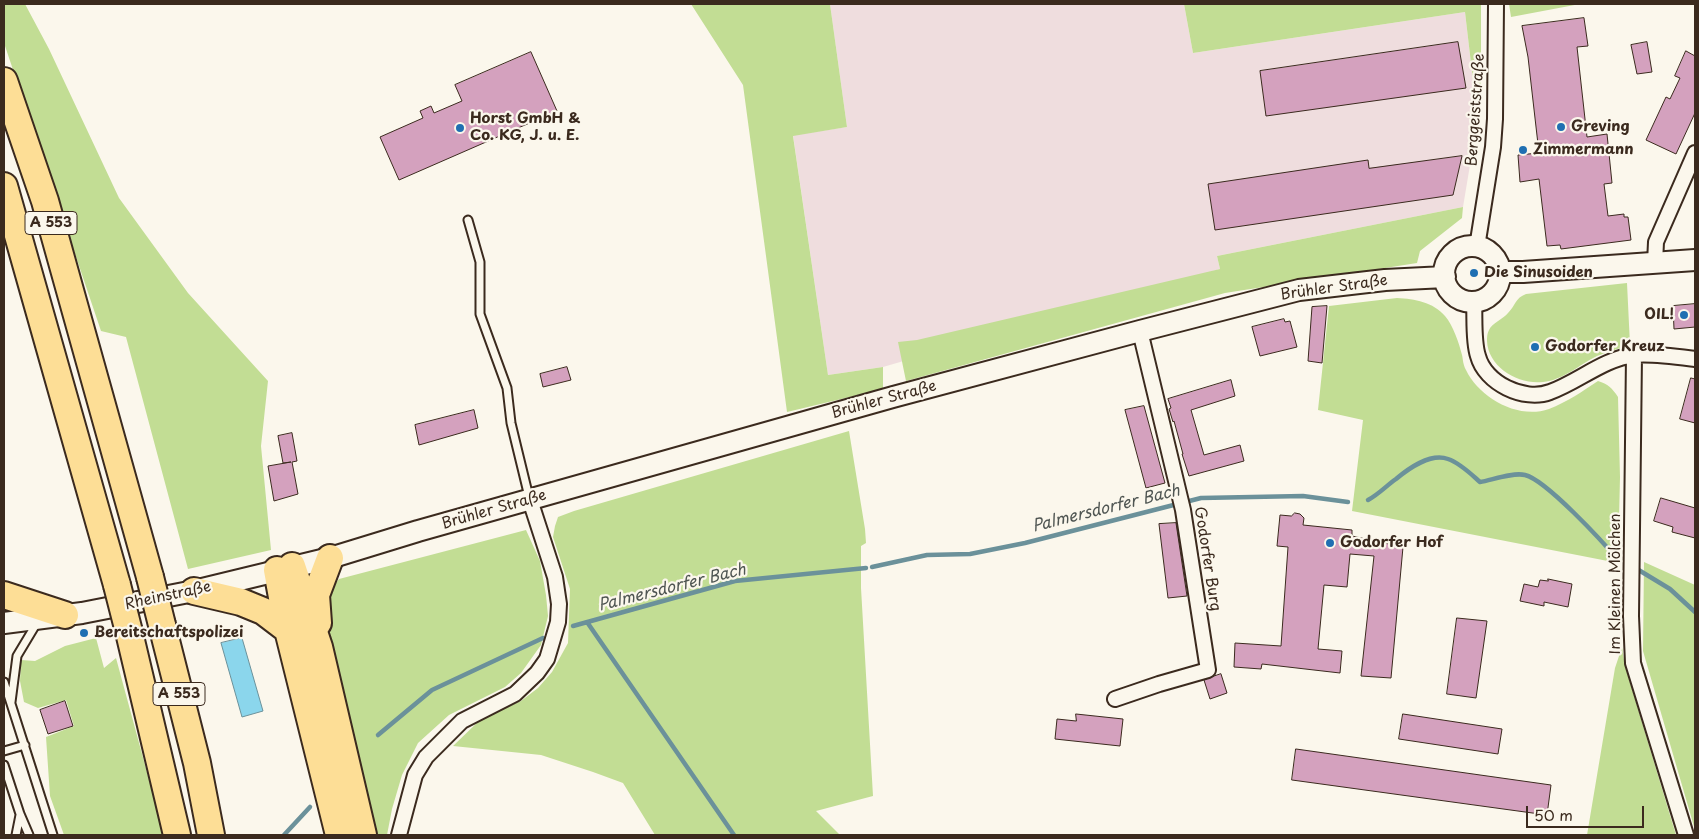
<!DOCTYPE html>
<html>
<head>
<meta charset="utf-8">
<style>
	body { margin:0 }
	#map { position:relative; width:1699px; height:839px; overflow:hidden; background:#fbf7ec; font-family:"Playpen Sans",sans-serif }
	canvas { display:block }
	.frame { position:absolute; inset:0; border:5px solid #3b2a1e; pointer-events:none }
	.scale { position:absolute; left:1526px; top:806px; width:118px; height:22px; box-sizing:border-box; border:2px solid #3b2a1e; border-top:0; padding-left:6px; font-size:15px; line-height:18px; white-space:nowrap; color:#3b2a1e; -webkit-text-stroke:4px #fbf7ec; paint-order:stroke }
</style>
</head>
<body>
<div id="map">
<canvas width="1699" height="839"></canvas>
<div class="frame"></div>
<div class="scale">50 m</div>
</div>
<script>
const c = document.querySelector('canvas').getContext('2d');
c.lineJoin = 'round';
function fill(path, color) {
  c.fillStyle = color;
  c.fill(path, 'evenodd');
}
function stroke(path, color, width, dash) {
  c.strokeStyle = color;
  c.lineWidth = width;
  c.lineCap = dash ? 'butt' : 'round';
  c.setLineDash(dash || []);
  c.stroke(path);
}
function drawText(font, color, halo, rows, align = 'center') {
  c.font = font + ' "Playpen Sans",sans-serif';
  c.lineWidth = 4.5;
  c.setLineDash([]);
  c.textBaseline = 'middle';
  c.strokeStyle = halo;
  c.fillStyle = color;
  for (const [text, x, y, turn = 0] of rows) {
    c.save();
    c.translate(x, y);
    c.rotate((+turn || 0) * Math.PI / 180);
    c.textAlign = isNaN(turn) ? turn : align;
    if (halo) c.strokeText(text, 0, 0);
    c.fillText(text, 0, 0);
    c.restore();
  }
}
const built = new Path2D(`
	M830 4H1184L1193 53 1465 12 1474 89 1476 129 1463 207 1217 256 1220 269 883 367 828 375 793 135 847 127Z`);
const green = new Path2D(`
	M4 4H25L49 49 119 198 188 293 268 381 261 446 271 550 188 569 126 337 101 331 4 43Z
	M691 4H830L847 127 793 136 828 375 883 367V389L787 412 743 85Z
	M1184 4H1481V91L1474 89 1465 12 1193 53Z
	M1509 4H1580L1511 17Z
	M1463 207 1462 218 1420 251 1417 263 1225 293 906 381 898 342 917 340 1220 269 1217 256Z
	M1627 283 1630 345C1619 348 1608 352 1597 356 1579 365 1563 380 1543 382 1518 385 1488 367 1487 341 1487 337 1487 334 1489 330 1492 323 1503 319 1508 313 1516 305 1515 298 1526 294Z
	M1397 298C1415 299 1433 302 1445 316 1453 325 1459 343 1462 355 1463 359 1463 365 1466 370 1479 397 1517 420 1549 409 1567 402 1583 391 1598 381 1608 384 1612 388 1618 397L1620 477 1618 563 1352 511 1363 420 1318 410 1329 306Z
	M849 431 865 529 866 543 861 546V588L873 796 816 811 840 835H655L623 783 593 772 541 755 453 746 481 719 521 701 538 688 552 672 568 643 570 589 553 537 555 526 558 517 574 511Z
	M526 530 540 561 546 595 548 616 541 645 521 673 505 687 449 715 418 743 402 775 392 809 387 835H372L320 603 339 579Z
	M1644 562 1695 585V830L1643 651Z
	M96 638 104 668 116 658 164 835H64L50 796 46 737 74 726 66 700 38 708 24 702 20 681 21 660 35 661 65 646Z
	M1622 647 1625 666 1676 835H1587L1615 668Z`);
const water = new Path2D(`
	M242 638 263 711 242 717 221 643Z`);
const stream = new Path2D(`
	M1368 500C1379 494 1386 486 1396 479 1409 468 1431 453 1448 459 1460 463 1471 474 1480 482 1492 480 1513 472 1525 475 1546 480 1603 542 1619 561
	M872 567 927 555 970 554 1025 543 1201 498 1303 496 1348 502
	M1637 569 1670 589 1695 612
	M587 622 734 835
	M573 626 735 581 866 568
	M378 735 432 690 543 638
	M284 835 310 807`);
const building = new Path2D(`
	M1584 18 1588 46 1577 47 1587 137 1607 134 1612 183 1604 184 1608 216 1624 214V217H1628L1631 240 1561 249 1560 245 1547 246 1539 179 1520 182 1518 155 1539 153 1528 57 1522 26Z
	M1458 42 1466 88 1266 116 1260 71Z
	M1647 42 1652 72 1637 74 1631 45Z
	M1686 51 1695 56V113L1676 154 1646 140 1666 97 1670 99 1680 78 1675 76Z
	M531 52 557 111 399 180 380 137 423 118 420 111 431 106 434 113 462 101 455 85Z
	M1462 156 1453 195 1215 230 1208 184 1368 160 1369 168Z
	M1695 304V327L1674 329 1673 306Z
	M1327 306 1322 363 1308 361 1312 307Z
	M1284 319 1285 322 1290 321 1297 347 1260 356 1252 327Z
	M567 367 571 380 543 387 540 374Z
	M1691 378 1695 379V423L1680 419Z
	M1231 380 1235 396 1191 410 1204 455 1240 445 1244 461 1189 476 1182 454H1183L1174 421 1173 422 1169 409 1171 408 1168 399Z
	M1144 406 1165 483 1146 488 1125 410Z
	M474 410 478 428 419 445 415 425Z
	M292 433 297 461 292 462 298 494 274 501 268 466 291 462 283 463 278 436Z
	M1661 498 1695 508V538L1672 532 1673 527 1654 521Z
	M1295 513 1300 514 1304 518 1303 525 1352 530V536L1403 547 1391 678 1361 676 1374 556 1350 554 1347 587 1324 585 1318 649 1342 651 1340 673 1262 664 1261 669 1234 667 1235 643 1281 646 1288 547 1277 546 1280 515 1291 516Z
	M1176 523 1187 596 1168 598 1159 524Z
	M1548 579 1572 584 1568 607 1544 602V606L1520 601 1524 584 1538 587 1540 580 1548 581Z
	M1457 618 1487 621 1476 698 1447 694Z
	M1221 674 1227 693 1210 699 1204 680Z
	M65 701 73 726 48 734 40 710Z
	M1076 714 1123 719 1120 746 1055 739 1057 719 1076 721Z
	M1403 714 1502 729 1498 754 1399 739Z
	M1296 749 1551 785 1547 815 1292 780Z`);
const service = new Path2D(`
	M468 220 480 262V314L507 388 511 423 529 497
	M4 682 53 835
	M11 702 17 656 38 621
	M4 751 25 745
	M4 765 20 814 29 835
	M16 835 20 815`);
const minor = new Path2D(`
	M1477 247 1493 147 1495 119 1496 4
	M1655 263 1656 242 1695 153
	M1474 302C1475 318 1473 341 1478 356 1485 383 1524 402 1550 392 1578 382 1603 359 1634 355 1650 353 1679 357 1695 359
	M1634 355 1631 616 1633 663 1686 835
	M1115 699 1159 684 1208 670 1183 510 1140 331
	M399 835 415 775 426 757 462 721 515 694 537 673 547 659 558 622 559 604 555 577 530 500`);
const secondary = new Path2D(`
	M1444 274a28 28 0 1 1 56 0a28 28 0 1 1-56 0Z
	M1500 272H1523L1695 260
	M4 623 82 613 194 591 330 558 418 531 893 397 1140 331 1299 290 1385 280 1445 277`);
const motorway = new Path2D(`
	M4 81 45 201 150 577
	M4 186 117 585
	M292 566 319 647 363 835
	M277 570 288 630 339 835
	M194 591 241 602 263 611 288 630
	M4 595 65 615
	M318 623 316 595 330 558
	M162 625 197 763 211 835
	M129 632 177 835`);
const motorwayBridge = new Path2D(`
	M150 577 162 625
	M117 585 129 632`);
const markers = [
	[1561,127,5,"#1f6fb2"],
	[460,128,5,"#1f6fb2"],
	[1523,150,5,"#1f6fb2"],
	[1474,273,5,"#1f6fb2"],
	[1684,315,5,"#1f6fb2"],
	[1535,347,5,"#1f6fb2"],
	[1330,543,5,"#1f6fb2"],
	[84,633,5,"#1f6fb2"]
];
const shields = [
	[51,223,52],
	[179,694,52]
];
const shieldNames = [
	["A 553",51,223],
	["A 553",179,694]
];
const streetNames = [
	["Berggeiststraße",1476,110,-86],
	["Brühler Straße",1334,288,-8],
	["Brühler Straße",884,400,-15],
	["Brühler Straße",494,510,-16],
	["Godorfer Burg",1207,559,81],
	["Im Kleinen Mölchen",1616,584,-90],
	["Rheinstraße",168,596,-12]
];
const poiNames = [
	["Horst GmbH &",470,119],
	["Co. KG, J. u. E.",470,136],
	["Greving",1571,127],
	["Zimmermann",1533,150],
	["Die Sinusoiden",1484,273],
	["OIL!",1674,315,"right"],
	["Godorfer Kreuz",1545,347],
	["Godorfer Hof",1340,543],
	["Bereitschaftspolizei",94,633]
];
const waterNames = [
	["Palmersdorfer Bach",1106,509,-14],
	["Palmersdorfer Bach",672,588,-14]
];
fill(built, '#efddde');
fill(green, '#c2dd94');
fill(water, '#8bd6ec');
stroke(water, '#6b919a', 1);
stroke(stream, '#6b919a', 4.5);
fill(building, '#d4a1be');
stroke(building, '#3b2a1e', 1);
stroke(service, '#3b2a1e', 11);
stroke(minor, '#3b2a1e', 18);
stroke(secondary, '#3b2a1e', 24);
stroke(motorway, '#3b2a1e', 30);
stroke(service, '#fbf7ec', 7);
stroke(minor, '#fbf7ec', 14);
stroke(secondary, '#fbf7ec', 20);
stroke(motorway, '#fdde96', 26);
stroke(motorwayBridge, '#3b2a1e', 30, []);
stroke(motorwayBridge, '#fdde96', 26);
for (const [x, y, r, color] of markers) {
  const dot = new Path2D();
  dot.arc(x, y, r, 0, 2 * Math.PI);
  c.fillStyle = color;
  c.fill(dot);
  stroke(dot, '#fbf7ec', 2);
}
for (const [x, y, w] of shields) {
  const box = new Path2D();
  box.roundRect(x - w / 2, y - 11.5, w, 23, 4);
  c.fillStyle = '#fbf7ec';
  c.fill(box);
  stroke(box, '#3b2a1e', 1);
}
drawText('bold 14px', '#3b2a1e', null, shieldNames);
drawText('15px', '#3b2a1e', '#fbf7ec', streetNames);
drawText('bold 15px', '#3b2a1e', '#fbf7ec', poiNames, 'left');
drawText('italic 16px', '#4f5552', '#fbf7ec', waterNames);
</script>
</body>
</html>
